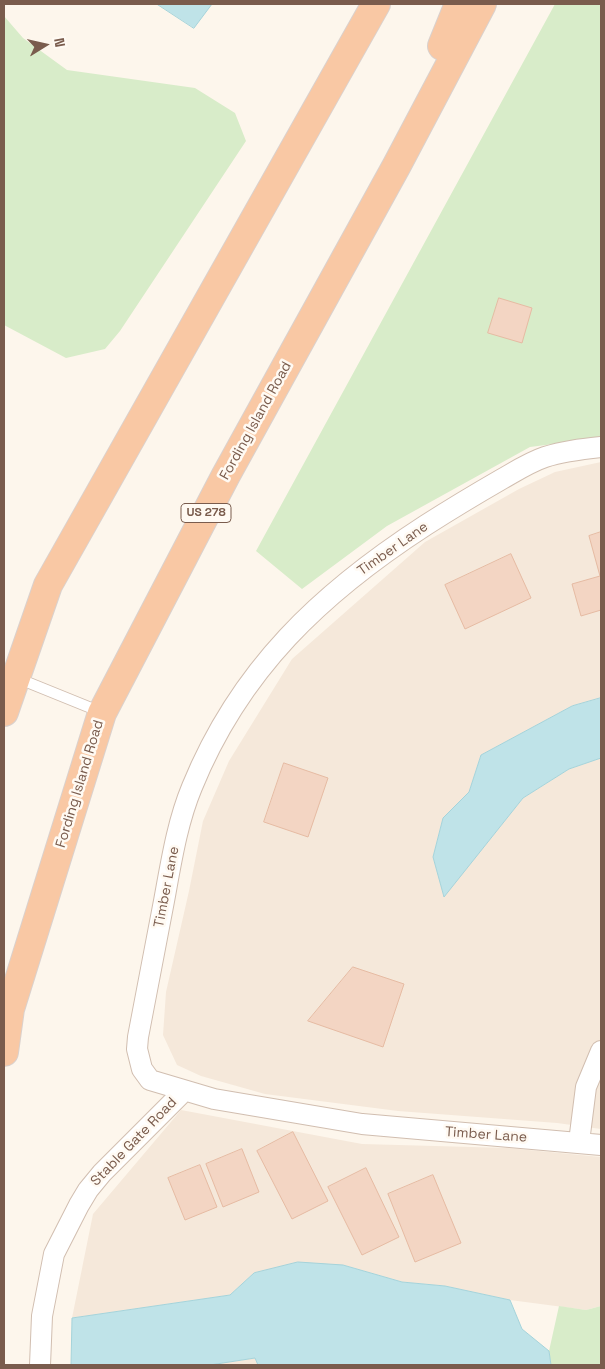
<!DOCTYPE html>
<html>
<head>
<meta charset="utf-8">
<style>
	body { margin:0 }
	#map { position:relative; width:605px; height:1369px; overflow:hidden; background:#fdf6ec; font-family:"Space Grotesk",sans-serif }
	canvas { display:block }
	.frame { position:absolute; inset:0; border:5px solid #7a5c4d; pointer-events:none }
	.north { position:absolute; left:20px; top:20px; width:50px; height:50px; -webkit-text-stroke:4px #fffaf3; paint-order:stroke; rotate:80deg; font-size:14px; font-weight:700; line-height:20px; text-align:center; color:#7a5c4d }
	.north::after { content:''; display:block; margin:auto; width:18px; height:22px; background:#7a5c4d; clip-path:polygon(50% 0,100% 100%,50% 72%,0 100%) }
</style>
</head>
<body>
<div id="map">
<canvas width="605" height="1369"></canvas>
<div class="frame"></div>
<div class="north">N</div>
</div>
<script>
const c = document.querySelector('canvas').getContext('2d');
c.lineJoin = 'round';
function fill(path, color) {
  c.fillStyle = color;
  c.fill(path, 'evenodd');
}
function stroke(path, color, width, dash) {
  c.strokeStyle = color;
  c.lineWidth = width;
  c.lineCap = dash ? 'butt' : 'round';
  c.setLineDash(dash || []);
  c.stroke(path);
}
function drawText(font, color, halo, rows, align = 'center') {
  c.font = font + ' "Space Grotesk",sans-serif';
  c.lineWidth = 5;
  c.setLineDash([]);
  c.textBaseline = 'middle';
  c.strokeStyle = halo;
  c.fillStyle = color;
  for (const [text, x, y, turn = 0] of rows) {
    c.save();
    c.translate(x, y);
    c.rotate((+turn || 0) * Math.PI / 180);
    c.textAlign = isNaN(turn) ? turn : align;
    if (halo) c.strokeText(text, 0, 0);
    c.fillText(text, 0, 0);
    c.restore();
  }
}
const residential = new Path2D(`
	M601 462V698L572 706 481 755 469 792 443 818 433 857 444 896 523 798 569 769 601 758V1129L557 1123 398 1111 265 1094 201 1076 177 1065 163 1035 166 992 189 891 203 821 229 761 292 659 425 542 519 489 555 472Z
	M181 1110 362 1144 508 1148 601 1157V1306L586 1310 510 1300 445 1286 402 1282 343 1265 254 1273 230 1295 72 1318 93 1214Z
	M255 1358 258 1365H210Z`);
const green = new Path2D(`
	M555 4H601V438L530 447 387 526 302 589 256 551Z
	M4 16 23 38 67 70 195 88 235 113 246 141 120 331 105 349 66 358 4 325Z
	M559 1306 586 1310 601 1306V1365H551L549 1351Z`);
const water = new Path2D(`
	M157 4H212L194 28Z
	M601 698V758L569 769 523 798 444 897 433 857 443 818 469 792 481 755 572 706Z
	M298 1262 343 1265 402 1282 445 1286 510 1300 522 1329 549 1351 551 1365H258L255 1358 210 1365H71L72 1318 230 1295 254 1273Z`);
const building = new Path2D(`
	M499 298 532 308 522 343 488 333Z
	M601 532V610L581 616 572 584 600 576 589 536Z
	M511 554 531 598 465 629 445 585Z
	M284 763 328 778 308 837 264 822Z
	M353 967 404 984 383 1047 308 1021Z
	M293 1132 328 1201 292 1219 257 1151Z
	M242 1149 259 1192 223 1207 206 1164Z
	M200 1165 217 1207 185 1220 168 1178Z
	M366 1168 399 1237 362 1255 328 1187Z
	M433 1175 461 1243 415 1262 388 1194Z`);
const service = new Path2D(`
	M17 678 101 712`);
const minor = new Path2D(`
	M601 447C582 449 563 451 545 457 530 462 516 471 502 479 476 494 451 509 426 525 321 593 240 669 192 787 177 823 171 863 164 901 155 946 147 992 138 1037L137 1049 142 1069 150 1080 214 1099 362 1124 601 1145
	M579 1142 586 1087 601 1051
	M40 1365 42 1316 54 1254 79 1205 88 1190 102 1173 184 1091`);
const trunk = new Path2D(`
	M442 46 459 4
	M4 712 48 585 376 4
	M4 1052 10 1009 102 713 226 475 397 165 482 4`);
const shields = [
	[206,513,50]
];
const shieldNames = [
	["US 278",206,513]
];
const streetNames = [
	["Fording Island Road",256,421,-61],
	["Timber Lane",393,549,-35],
	["Fording Island Road",80,784,-73],
	["Timber Lane",167,887,-79],
	["Timber Lane",486,1135,4],
	["Stable Gate Road",134,1142,-46]
];
fill(residential, '#f5e8da');
fill(green, '#d8ecc9');
fill(water, '#bfe3e8');
stroke(water, '#a5d3da', 1);
fill(building, '#f3d5c3');
stroke(building, '#e6bba3', 1);
stroke(service, '#d1beb0', 12);
stroke(minor, '#d1beb0', 22);
stroke(trunk, '#dad1cd', 30);
stroke(service, '#fff', 10);
stroke(minor, '#fff', 20);
stroke(trunk, '#f9c8a4', 28);
for (const [x, y, w] of shields) {
  const box = new Path2D();
  box.roundRect(x - w / 2, y - 9.5, w, 19, 4);
  c.fillStyle = '#fffaf3';
  c.fill(box);
  stroke(box, '#7a5c4d', 1);
}
drawText('bold 12px', '#7a5c4d', null, shieldNames);
drawText('14px', '#7a5c4d', '#fffaf3', streetNames);
</script>
</body>
</html>
